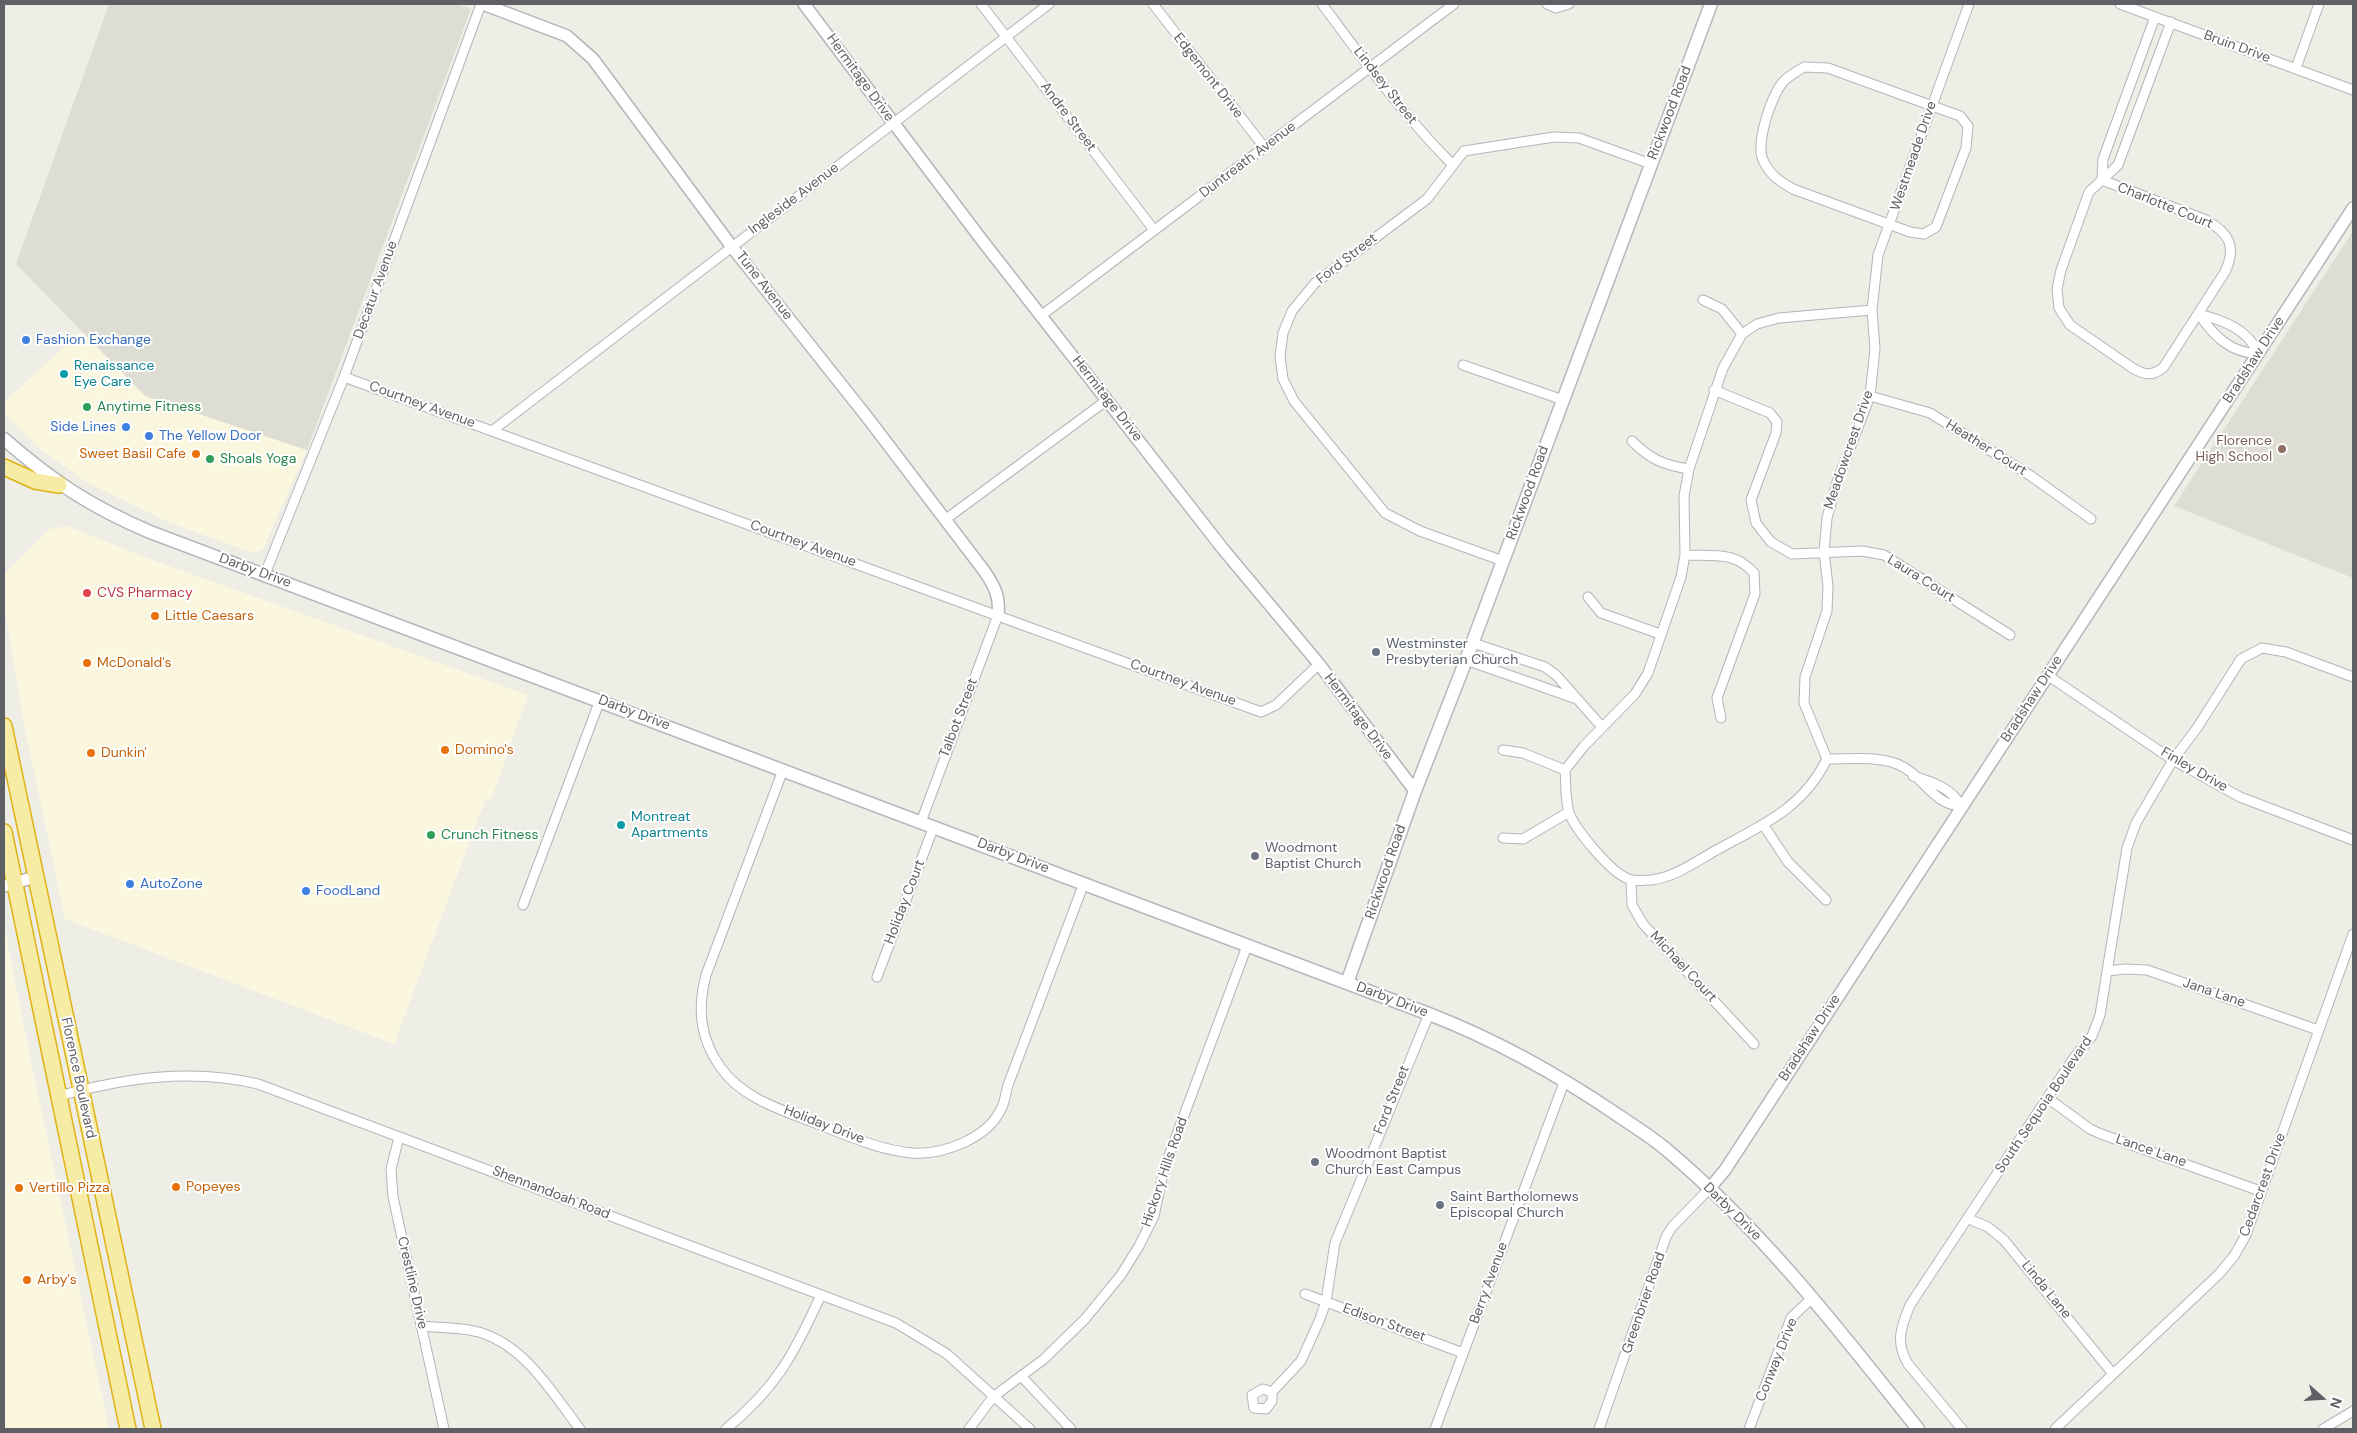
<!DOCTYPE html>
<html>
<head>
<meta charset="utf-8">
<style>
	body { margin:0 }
	#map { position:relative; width:2357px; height:1433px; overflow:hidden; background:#eeede6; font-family:"DM Sans",sans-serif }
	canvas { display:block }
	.frame { position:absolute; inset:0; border:5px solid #5e6065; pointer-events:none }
	.north { position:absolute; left:2297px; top:1373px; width:50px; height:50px; -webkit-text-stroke:4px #fff; paint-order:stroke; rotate:109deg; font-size:14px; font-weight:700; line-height:20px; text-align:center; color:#5e6065 }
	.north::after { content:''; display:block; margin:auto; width:18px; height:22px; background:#5e6065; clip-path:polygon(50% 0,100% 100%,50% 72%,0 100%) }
</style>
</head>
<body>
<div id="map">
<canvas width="2357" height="1433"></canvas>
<div class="frame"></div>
<div class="north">N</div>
</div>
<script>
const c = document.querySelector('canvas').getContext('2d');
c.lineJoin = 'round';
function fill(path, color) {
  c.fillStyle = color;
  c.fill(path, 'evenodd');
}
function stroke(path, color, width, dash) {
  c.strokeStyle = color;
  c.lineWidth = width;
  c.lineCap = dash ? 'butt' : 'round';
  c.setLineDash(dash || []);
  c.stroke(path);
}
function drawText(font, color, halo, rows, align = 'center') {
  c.font = font + ' "DM Sans",sans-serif';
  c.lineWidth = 4;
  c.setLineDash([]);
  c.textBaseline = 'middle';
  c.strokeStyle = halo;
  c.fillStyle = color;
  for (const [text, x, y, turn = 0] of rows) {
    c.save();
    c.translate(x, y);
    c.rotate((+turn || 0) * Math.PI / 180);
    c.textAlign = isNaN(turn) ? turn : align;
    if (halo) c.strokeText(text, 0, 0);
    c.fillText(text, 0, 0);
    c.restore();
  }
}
const commercial = new Path2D(`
	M82 331 145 396 307 450 263 549 253 553 168 522 86 482 39 448 4 413V402Z
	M66 526 158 562 528 695 491 800 486 798 394 1044 65 919 24 724 4 605V575L50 529Z
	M4 925 30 1056 109 1429H4Z`);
const education = new Path2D(`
	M109 4H456L471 9 307 450 145 396 16 264Z
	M2353 231V578L2174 506Z`);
const minor = new Path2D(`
	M981 4 1154 230
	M1153 4 1264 147
	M1322 4C1363 59 1403 115 1452 164
	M1547 4 1556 8 1569 4
	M2120 4 2353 90
	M1804 67 1828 68 1960 116 1968 126 1966 148 1936 227 1924 234 1910 232 1793 189C1779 181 1770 175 1763 160 1755 144 1772 92 1785 80 1790 75 1798 71 1804 67Z
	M2296 68 2319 4
	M2102 180 2206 220C2229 233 2237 246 2225 272L2163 368C2152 376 2145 375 2134 369L2070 325 2059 308 2057 289 2061 270 2089 192 2118 165 2171 22
	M2102 180 2103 159 2155 17
	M1703 300 1722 309 1742 334
	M1872 310 1779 318 1757 324 1742 334 1723 368 1689 469 1684 496 1685 555 1681 577 1648 673 1635 694 1584 746 1565 770C1566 783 1565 799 1569 812 1574 829 1614 877 1632 880 1637 881 1645 880 1651 880 1677 877 1699 859 1722 847 1767 823 1804 806 1827 759L1804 703 1805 677 1827 611 1828 586 1824 552 1827 518 1837 482 1870 396 1875 349 1872 310 1878 255 1969 4
	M2199 314C2222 320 2248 329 2258 353 2231 354 2213 335 2199 314Z
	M1042 315 1454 4
	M1463 365 1563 400
	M344 377 1261 712 1276 705 1319 664
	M1714 390 1770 413 1777 422 1776 433 1751 500 1756 523 1771 542 1792 554 1862 551 1884 555 2010 635
	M1870 396 1930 413 2031 476 2091 519
	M492 431 1049 4
	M1632 441C1650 459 1663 465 1689 469
	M946 519 1107 400
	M1685 555C1713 556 1735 551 1754 573L1755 594 1717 698 1721 718
	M1503 561 1420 531 1385 513 1294 401 1283 379 1280 357 1283 333 1292 311 1315 283 1427 199 1464 151 1554 137 1579 138 1651 164
	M265 574 344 377 481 4
	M1588 597 1601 613 1660 634
	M1473 643 1545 667 1556 675 1602 727
	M1466 660 1574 698
	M2047 675 2173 760 2240 797 2353 840
	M1503 750 1523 753 1565 770
	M1827 759C1850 759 1876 756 1897 764 1922 773 1932 805 1961 806 1952 788 1932 782 1913 776
	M783 770 706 975C697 1009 700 1039 721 1068 742 1098 782 1110 815 1123 846 1135 879 1150 912 1153 944 1155 989 1138 1002 1107 1005 1101 1006 1092 1008 1085L1084 883
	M921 822 998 615
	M1764 826 1788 862 1826 900
	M1503 838 1523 839 1569 812
	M1631 880 1632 905 1643 924 1754 1044
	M523 905 600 700
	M2107 971 2125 969 2147 970 2318 1030
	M877 977 934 826
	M59 1096C124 1078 191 1068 258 1084L896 1323 947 1354 1030 1429
	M2049 1099 2090 1129 2101 1134 2260 1191
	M399 1137 391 1169 393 1197 444 1429
	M1969 1219 1988 1227 2004 1240 2113 1374
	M1305 1294 1463 1353
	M421 1326C442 1328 463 1327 482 1333 527 1348 553 1394 580 1429
	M1021 1376 1071 1429
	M1263 1389 1272 1392V1401L1266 1409 1254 1408 1252 1395Z
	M1272 1392 1301 1361 1320 1319 1326 1301 1335 1243 1429 1014
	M726 1429C777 1387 794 1354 821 1295
	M969 1429 993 1397 1044 1359 1085 1319 1121 1275 1139 1246 1154 1216 1164 1169 1247 946
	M1435 1429 1565 1080
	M1599 1429 1666 1237 1672 1227 1709 1189
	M1749 1429 1791 1318 1813 1297
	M1962 1429 1908 1364C1895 1342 1901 1327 1910 1305L2073 1059 2092 1036 2100 1015 2127 848 2136 823 2173 760 2197 728 2241 659 2262 648 2286 652 2353 677
	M2055 1429 2219 1274 2234 1256 2246 1235 2353 934
	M2323 1429 2353 1411`);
const tertiary = new Path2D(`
	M483 4 567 36 593 59 732 247 867 417 985 572C995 587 1000 597 998 615
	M804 4 981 239 1223 549 1319 664 1415 791
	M4 886 35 877
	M1709 1189 1725 1170 2353 208`);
const secondary = new Path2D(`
	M4 439C52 481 91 507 150 532L1429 1014C1496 1040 1559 1075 1619 1116 1635 1127 1653 1138 1668 1151 1764 1232 1840 1331 1918 1429
	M1347 983 1415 791 1466 660 1711 4`);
const trunk = new Path2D(`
	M4 467 35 481 59 485
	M4 726 153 1429
	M4 832 128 1429`);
const markers = [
	[26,340,5,"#3f7fe0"],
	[64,374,5,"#0f9aa8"],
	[87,407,5,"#2e9e5b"],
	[126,427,5,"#3f7fe0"],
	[149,436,5,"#3f7fe0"],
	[2282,449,5,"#8d6e63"],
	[196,454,5,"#e8710a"],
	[210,459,5,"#2e9e5b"],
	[87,593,5,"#e0444e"],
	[155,616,5,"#e8710a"],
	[1376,652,5,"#6b7280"],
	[87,663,5,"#e8710a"],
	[445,750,5,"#e8710a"],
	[91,753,5,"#e8710a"],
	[621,825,5,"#0f9aa8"],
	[431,835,5,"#2e9e5b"],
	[1255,856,5,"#6b7280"],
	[130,884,5,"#3f7fe0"],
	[306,891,5,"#3f7fe0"],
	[1315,1162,5,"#6b7280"],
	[176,1187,5,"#e8710a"],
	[19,1188,5,"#e8710a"],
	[1440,1205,5,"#6b7280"],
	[27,1280,5,"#e8710a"]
];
const streetNames = [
	["Bruin Drive",2237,47,20],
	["Edgemont Drive",1208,76,52],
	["Hermitage Drive",860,78,54],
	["Lindsey Street",1385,86,52],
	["Rickwood Road",1670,113,-69],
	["Andre Street",1068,117,53],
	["Westmeade Drive",1914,156,-71],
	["Duntreath Avenue",1248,160,-37],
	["Ingleside Avenue",794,199,-37],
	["Charlotte Court",2165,206,22],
	["Ford Street",1347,259,-38],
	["Tune Avenue",764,286,52],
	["Decatur Avenue",376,290,-70],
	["Bradshaw Drive",2254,360,-57],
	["Hermitage Drive",1107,399,52],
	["Courtney Avenue",422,405,20],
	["Heather Court",1986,448,32],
	["Meadowcrest Drive",1849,450,-71],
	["Rickwood Road",1528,493,-70],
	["Courtney Avenue",803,544,20],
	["Darby Drive",255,571,20],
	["Laura Court",1921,579,32],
	["Courtney Avenue",1183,683,20],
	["Bradshaw Drive",2032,699,-57],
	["Darby Drive",634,713,21],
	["Hermitage Drive",1358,717,53],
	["Talbot Street",959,718,-69],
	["Finley Drive",2194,770,30],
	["Darby Drive",1013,856,21],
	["Rickwood Road",1386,872,-71],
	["Holiday Court",905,902,-69],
	["Michael Court",1683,967,47],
	["Jana Lane",2214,993,19],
	["Darby Drive",1392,1000,21],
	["Bradshaw Drive",1810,1038,-57],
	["Florence Boulevard",78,1078,78],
	["Ford Street",1392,1100,-68],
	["South Sequoia Boulevard",2044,1105,-56],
	["Holiday Drive",824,1125,21],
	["Lance Lane",2151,1151,19],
	["Hickory Hills Road",1165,1172,-71],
	["Cedarcrest Drive",2263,1185,-70],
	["Shennandoah Road",551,1193,21],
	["Darby Drive",1732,1212,45],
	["Crestline Drive",412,1283,77],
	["Berry Avenue",1489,1283,-70],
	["Linda Lane",2046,1290,51],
	["Greenbrier Road",1644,1303,-71],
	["Edison Street",1384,1323,20],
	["Conway Drive",1777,1360,-68]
];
const shopNames = [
	["Fashion Exchange",36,340],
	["Side Lines",116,427,"right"],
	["The Yellow Door",159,436],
	["AutoZone",140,884],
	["FoodLand",316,891]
];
const cultureNames = [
	["Renaissance",74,366],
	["Eye Care",74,382],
	["Montreat",631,817],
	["Apartments",631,833]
];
const leisureNames = [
	["Anytime Fitness",97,407],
	["Shoals Yoga",220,459],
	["Crunch Fitness",441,835]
];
const educationNames = [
	["Florence",2272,441],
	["High School",2272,457]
];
const foodNames = [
	["Sweet Basil Cafe",186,454,"right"],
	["Little Caesars",165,616],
	["McDonald's",97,663],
	["Domino's",455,750],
	["Dunkin'",101,753],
	["Popeyes",186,1187],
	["Vertillo Pizza",29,1188],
	["Arby's",37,1280]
];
const healthNames = [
	["CVS Pharmacy",97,593]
];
const worshipNames = [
	["Westminster",1386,644],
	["Presbyterian Church",1386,660],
	["Woodmont",1265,848],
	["Baptist Church",1265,864],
	["Woodmont Baptist",1325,1154],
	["Church East Campus",1325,1170],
	["Saint Bartholomews",1450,1197],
	["Episcopal Church",1450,1213]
];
fill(commercial, '#fbf7df');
fill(education, '#deddd4');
stroke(minor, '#b3b5b9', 11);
stroke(tertiary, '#b3b5b9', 14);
stroke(secondary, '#b5b7bc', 15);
stroke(trunk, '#dfb215', 18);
stroke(minor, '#fff', 9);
stroke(tertiary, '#fff', 11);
stroke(secondary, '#fff', 12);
stroke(trunk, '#f6eca5', 15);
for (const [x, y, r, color] of markers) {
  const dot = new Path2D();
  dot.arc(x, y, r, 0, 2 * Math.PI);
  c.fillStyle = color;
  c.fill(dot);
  stroke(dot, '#fff', 2);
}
drawText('14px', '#5e6065', '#fff', streetNames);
drawText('14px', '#366cbe', '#fff', shopNames, 'left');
drawText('14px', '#0d838f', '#fff', cultureNames, 'left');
drawText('14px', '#27864d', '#fff', leisureNames, 'left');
drawText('14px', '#785e54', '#fff', educationNames, 'right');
drawText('14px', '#c56008', '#fff', foodNames, 'left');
drawText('14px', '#be3a42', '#fff', healthNames, 'left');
drawText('14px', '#5b616d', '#fff', worshipNames, 'left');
</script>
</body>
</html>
